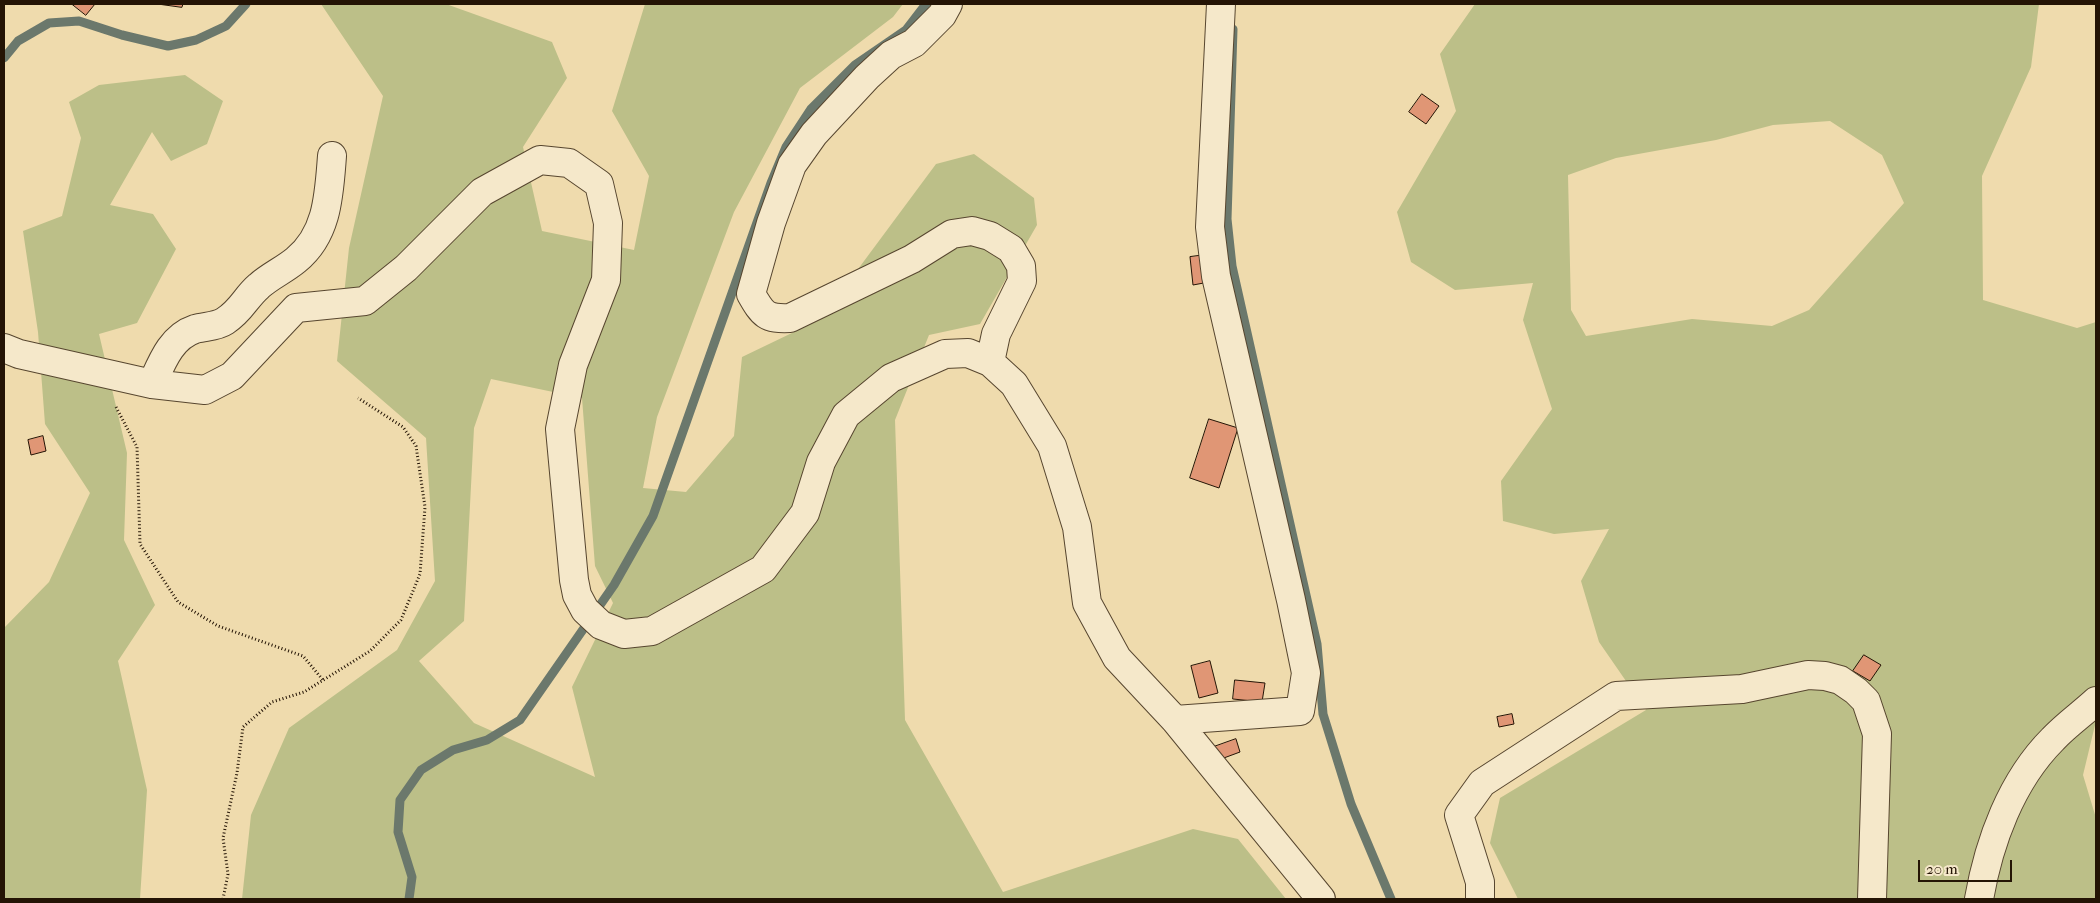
<!DOCTYPE html>
<html>
<head>
<meta charset="utf-8">
<style>
	body { margin:0 }
	#map { position:relative; width:2100px; height:903px; overflow:hidden; background:#efdbad; font-family:"IM FELL French Canon",serif }
	canvas { display:block }
	.frame { position:absolute; inset:0; border:5px solid #241405; pointer-events:none }
	.scale { position:absolute; left:1918px; top:860px; width:94px; height:22px; box-sizing:border-box; border:2px solid #241405; border-top:0; padding-left:6px; font-size:15px; line-height:18px; white-space:nowrap; color:#241405; -webkit-text-stroke:4px #f5e8ca; paint-order:stroke }
</style>
</head>
<body>
<div id="map">
<canvas width="2100" height="903"></canvas>
<div class="frame"></div>
<div class="scale">20 m</div>
</div>
<script>
const c = document.querySelector('canvas').getContext('2d');
c.lineJoin = 'round';
function fill(path, color) {
  c.fillStyle = color;
  c.fill(path, 'evenodd');
}
function stroke(path, color, width, dash) {
  c.strokeStyle = color;
  c.lineWidth = width;
  c.lineCap = dash ? 'butt' : 'round';
  c.setLineDash(dash || []);
  c.stroke(path);
}
const green = new Path2D(`
	M321 4H446L552 42 567 78 523 147 542 231 634 250 649 176 612 111 645 4H903L893 17 800 88 734 212 657 417 643 488 686 492 734 436 742 357 821 319 936 164 974 154 1034 198 1037 225 980 324 929 335 895 420 905 720 1003 892 1193 829 1238 839 1286 899H242L251 815 289 728 397 650 435 581 426 438 337 361 349 248 383 96ZM491 379 582 398 595 566 613 603 572 687 595 777 474 723 419 661 464 621 474 428Z
	M1475 4H2039L2031 67 1982 176 1983 300 2077 328 2096 322V721L2083 775 2096 818V899H1518L1490 843 1500 798 1646 710 1599 642 1581 581 1609 529 1554 534 1503 521 1501 481 1552 409 1523 320 1533 283 1455 290 1411 262 1397 212 1456 111 1440 54ZM1830 121 1882 155 1904 203 1809 310 1772 326 1692 319 1586 336 1571 310 1568 175 1616 158 1716 140 1773 125Z
	M185 75 223 101 207 144 171 161 152 132 110 205 153 214 176 249 137 323 99 334 127 453 124 540 155 605 118 661 147 790 140 899H4V628L49 582 90 493 45 424 38 332 23 231 62 216 81 138 69 102 99 85Z`);
const stream = new Path2D(`
	M1233 29 1227 219 1232 266 1317 644 1323 714 1351 804 1391 899
	M4 58 18 41 49 23 79 21 122 35 168 46 196 40 226 26 246 4
	M409 899 412 877 398 832 400 800 421 770 453 750 487 740 520 720 614 585 653 516 771 183 786 147 811 109 855 65 906 30 926 4`);
const building = new Path2D(`
	M72 4H95L86 15Z
	M158 4H183L182 7Z
	M1422 94 1439 106 1426 124 1409 112Z
	M1205 255 1209 282 1193 285 1190 257Z
	M1209 419 1238 428 1219 488 1190 478Z
	M43 436 46 451 31 455 28 440Z
	M1864 655 1881 665 1870 681 1853 671Z
	M1210 661 1218 693 1199 698 1191 666Z
	M1235 680 1265 683 1262 702 1233 699Z
	M1512 714 1514 724 1499 727 1497 717Z
	M1236 739 1240 752 1213 762 1208 749Z`);
const path = new Path2D(`
	M116 407 137 447 140 544 178 602 218 626 303 656 323 680
	M223 899 228 874 223 838 237 773 243 727 272 702 304 692 370 651 401 620 420 574 425 507 416 446 403 427 358 398`);
const street = new Path2D(`
	M948 4 942 15 914 43 891 55 867 77 814 134 792 165 771 223 751 294C763 315 766 319 790 318L912 259 952 234 972 231 990 236 1011 249 1021 266 1022 281 996 334 990 362
	M4 348 19 354 152 384 205 390 232 376 296 308 365 301 406 268 482 192 540 160 569 163 599 184 608 223 606 280 573 365 560 429 574 580 577 595 585 610 601 625 624 634 652 631 763 569 805 513 821 462 846 415 891 378 945 354 968 353 990 362 1014 384 1052 446 1077 527 1087 603 1117 658 1175 720 1321 899
	M152 384C162 362 171 337 195 329 205 326 216 327 225 321 242 310 245 298 259 286 270 276 284 270 296 260 328 234 329 194 332 156
	M1175 720 1300 711 1306 673 1291 600 1216 276 1210 227 1221 4
	M1480 899V882L1459 815 1482 783 1616 696 1742 689 1808 675 1825 676 1840 680 1856 691 1866 701 1877 734 1872 899
	M1979 899C1989 842 2011 781 2053 739 2066 725 2082 714 2096 701`);
fill(green, '#bcbf88');
stroke(stream, '#6b786c', 9);
fill(building, '#e09675');
stroke(building, '#241405', 1);
stroke(street, '#57462f', 30);
stroke(path, '#241405', 3, [1, 2.5]);
stroke(street, '#f5e8ca', 28);
</script>
</body>
</html>
